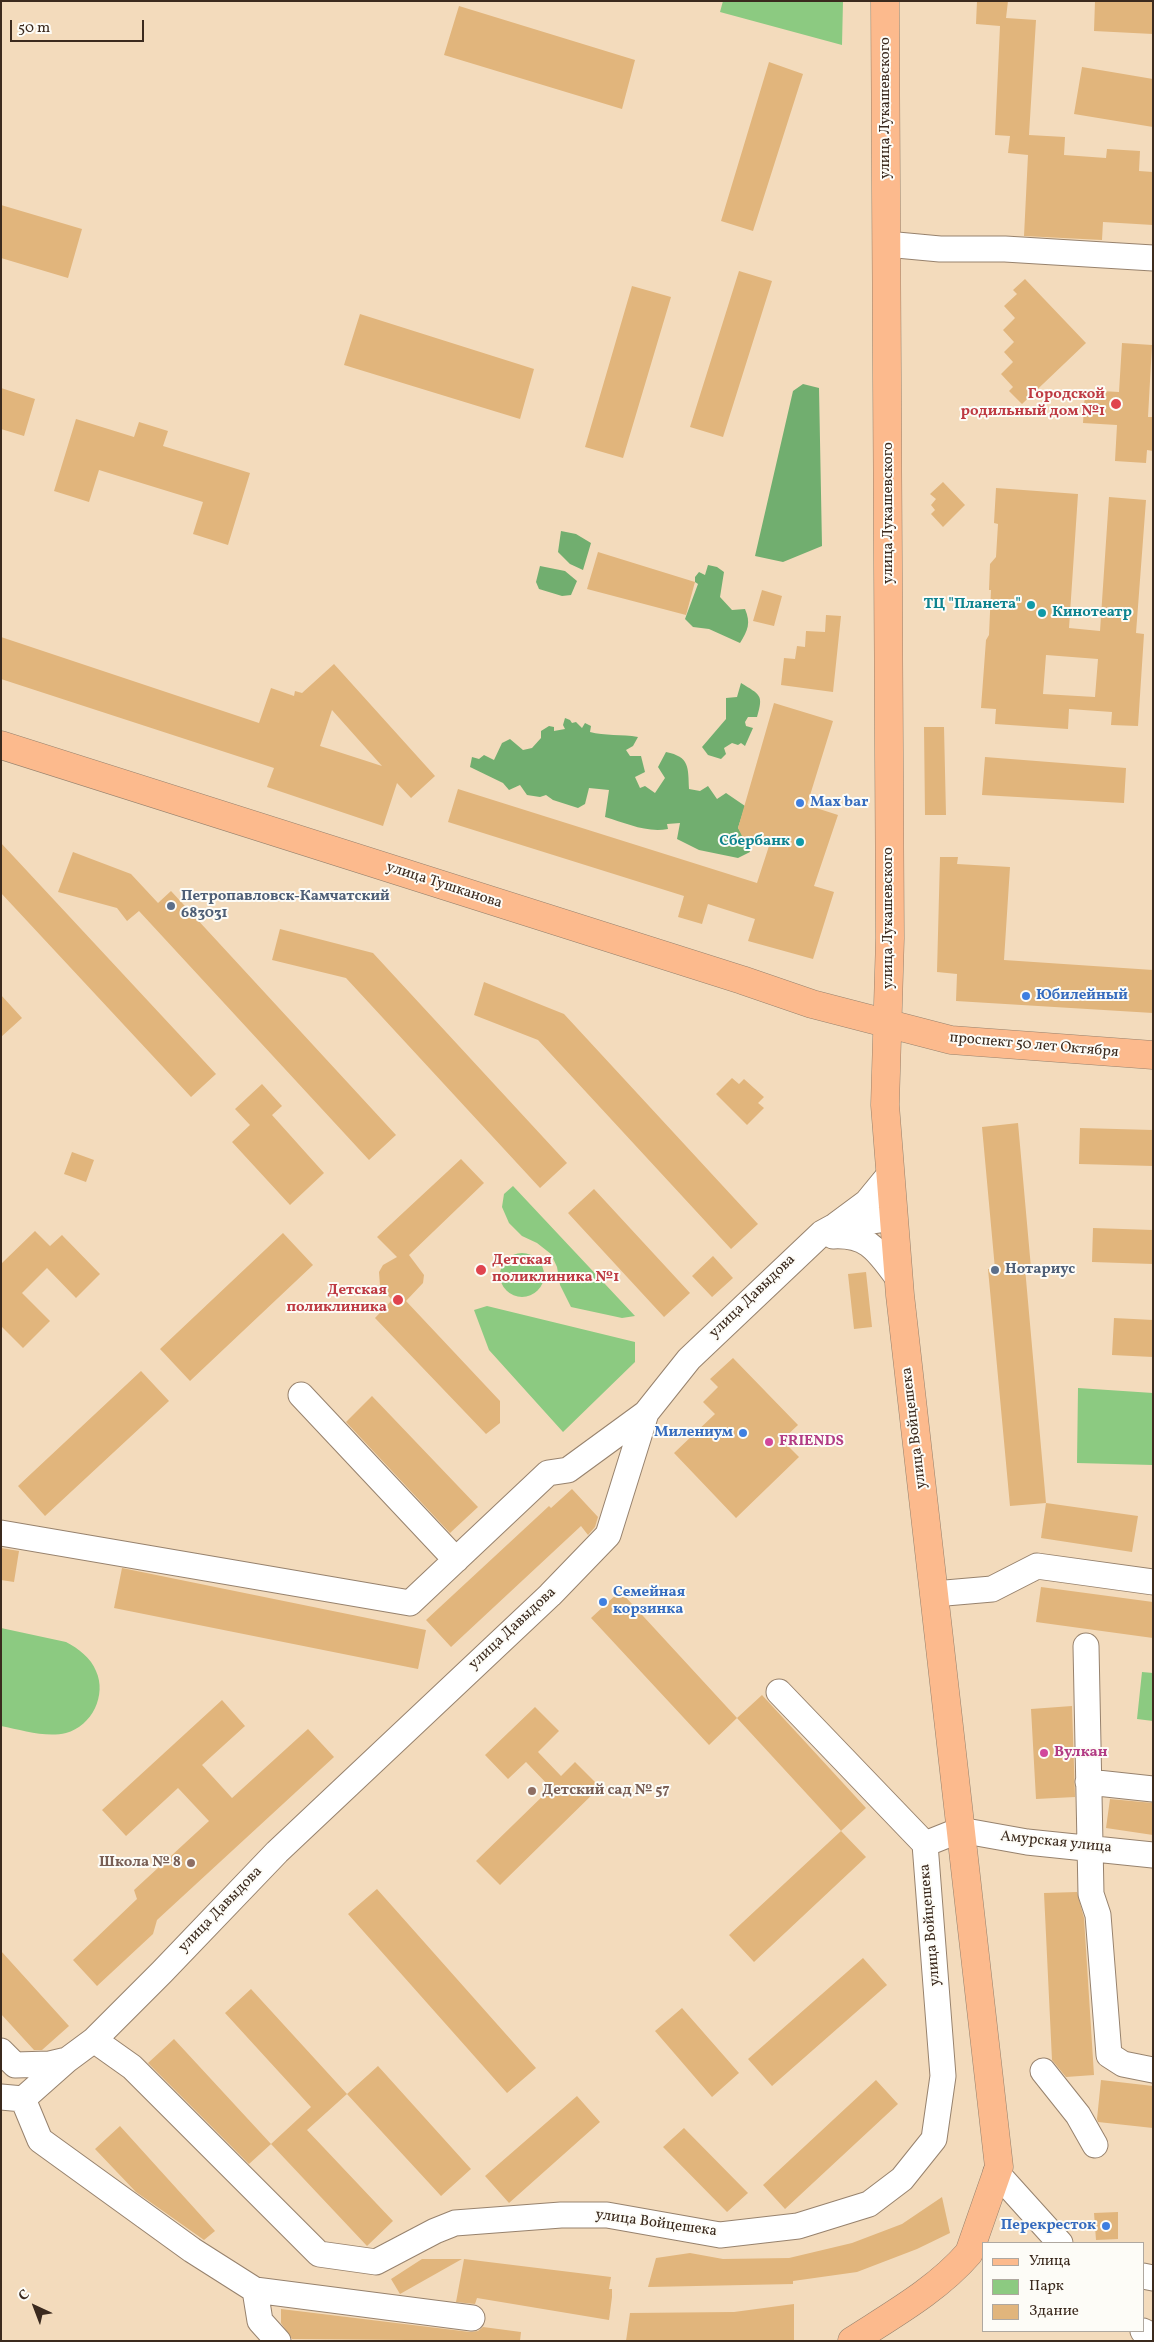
<!DOCTYPE html>
<html>
<head>
<meta charset="utf-8">
<style>
	body { margin:0 }
	#map { position:relative; width:1154px; height:2342px; overflow:hidden; background:#f3dbbc; font-family:Vollkorn,serif }
	canvas { display:block }
	.frame { position:absolute; inset:0; border:2px solid #3b2a1e; pointer-events:none }
	.legend { position:absolute; left:982px; top:2242px; width:162px; height:90px; box-sizing:border-box; background:#fdfcf7; border:1px solid #afa8a0; margin:0; padding:6px 9px; list-style:none; font-size:15px; color:#3b2a1e }
	.legend li { display:flex; align-items:center; gap:10px; height:25px }
	.legend b { width:25px; border:1px solid #afa8a0 }
	.north { position:absolute; left:10px; top:2282px; width:50px; height:50px; -webkit-text-stroke:4px #fdfcf7; paint-order:stroke; rotate:317deg; font-size:14px; font-weight:700; line-height:20px; text-align:center; color:#3b2a1e }
	.north::after { content:''; display:block; margin:auto; width:18px; height:22px; background:#3b2a1e; clip-path:polygon(50% 0,100% 100%,50% 72%,0 100%) }
	.scale { position:absolute; left:10px; top:20px; width:134px; height:22px; box-sizing:border-box; border:2px solid #3b2a1e; border-top:0; padding-left:6px; font-size:15px; line-height:18px; white-space:nowrap; color:#3b2a1e; -webkit-text-stroke:4px #fdfcf7; paint-order:stroke }
</style>
</head>
<body>
<div id="map">
<canvas width="1154" height="2342"></canvas>
<div class="frame"></div>
<ul class="legend">
<li><b style="height:6px;background:#fcba8d"></b>Улица</li>
<li><b style="height:14px;background:#8cca81"></b>Парк</li>
<li><b style="height:14px;background:#e1b57c"></b>Здание</li>
</ul>
<div class="north">С</div>
<div class="scale">50 m</div>
</div>
<script>
const c = document.querySelector('canvas').getContext('2d');
c.lineJoin = 'round';
function fill(path, color) {
  c.fillStyle = color;
  c.fill(path, 'evenodd');
}
function stroke(path, color, width, dash) {
  c.strokeStyle = color;
  c.lineWidth = width;
  c.lineCap = dash ? 'butt' : 'round';
  c.setLineDash(dash || []);
  c.stroke(path);
}
function drawText(font, color, halo, rows, align = 'center') {
  c.font = font + ' Vollkorn,serif';
  c.lineWidth = 4;
  c.setLineDash([]);
  c.textBaseline = 'middle';
  c.strokeStyle = halo;
  c.fillStyle = color;
  for (const [text, x, y, turn = 0] of rows) {
    c.save();
    c.translate(x, y);
    c.rotate((+turn || 0) * Math.PI / 180);
    c.textAlign = isNaN(turn) ? turn : align;
    if (halo) c.strokeText(text, 0, 0);
    c.fillText(text, 0, 0);
    c.restore();
  }
}
const green = new Path2D(`
	M723 1H843L842 45 720 12Z
	M513 1186 635 1316 622 1318 571 1307 560 1285 557 1267 551 1254 537 1243 522 1236 509 1223 502 1207 504 1194Z
	M500 1275a22 22 0 1 1 44 0a22 22 0 1 1-44 0Z
	M487 1306 635 1342V1362L563 1432 489 1350 474 1310Z
	M1078 1388 1153 1393V1465L1077 1463Z
	M1 1628 66 1642C78 1648 91 1658 96 1671 107 1695 92 1726 66 1733 46 1738 22 1730 1 1726Z
	M1142 1672 1153 1673V1721L1137 1719Z`);
const forest = new Path2D(`
	M803 384 819 388 822 546 783 562 755 556 793 391Z
	M561 531 576 534 591 543 583 570 570 564 558 552Z
	M708 565 717 567 724 572 720 597 732 610 745 609C751 623 748 630 740 643L709 629 693 627 685 619 698 584 695 582V577L699 572 705 575Z
	M540 566 565 571 577 581 571 595 562 596 539 589 536 582Z
	M741 683C760 695 764 694 757 717H748L745 722 746 726 753 728 745 746 741 743 738 745 732 743 724 748 726 754 721 759 708 755 702 747 726 719V698L737 697Z
	M565 718 570 720 572 723 576 722 582 728 585 723 591 726 590 732C604 736 622 734 638 737L633 746 626 750 630 756H641L645 772 635 777 640 788 645 786 655 793 665 778 658 767 666 752C690 757 688 767 689 789L700 791 708 786 717 799 726 793 745 806 738 828 747 841 750 852 738 858 699 850 677 839 680 823 667 824 668 829C646 833 626 823 605 817L609 790 589 788 585 804 578 808 553 800 546 795 540 797 527 795 520 785 509 790 503 783 470 767 472 757 479 759 484 755 494 760 502 743 510 739 523 750 532 748 541 738V731L549 726 554 727V731L565 729 563 725Z`);
const building = new Path2D(`
	M977 1H1008L1006 18 1036 20 1029 135 1065 137 1064 155 1106 158 1107 149 1140 151 1139 171 1153 172V225L1103 222 1102 240 1024 236 1028 155 1008 153 1010 136 995 135 1000 26 976 24Z
	M1095 1H1153V34L1094 31Z
	M459 6 635 60 622 109 444 55Z
	M769 62 803 74 753 231 721 221Z
	M1082 67 1153 79V127L1074 114Z
	M1 205 82 229 68 278 1 258Z
	M739 271 772 281 723 437 690 427Z
	M1025 279 1086 343 1022 404 1009 391 1013 387 1001 374 1013 362 1004 352 1014 342 1003 330 1015 318 1004 306 1017 294 1013 290Z
	M632 286 671 297 623 458 585 447Z
	M360 314 534 369 520 419 344 365Z
	M1122 343 1152 345 1148 417H1153V451L1147 450 1146 463 1115 461 1117 425 1083 423 1085 390 1119 392Z
	M1 388 35 399 24 436 1 429Z
	M76 419 134 437 139 422 168 431 163 446 250 473 228 545 193 534 203 502 99 470 89 502 54 491Z
	M943 482 965 505 943 527 931 514 935 510 931 505 936 499 930 494Z
	M996 488 1078 494 1069 628 1100 631 1109 497 1146 500 1136 633 1144 634 1138 726 1111 725 1112 712 1069 709 1068 729 995 724 996 709 981 708 986 640 989 635 991 590H989L990 564 996 557 998 524 994 523ZM1046 655 1098 659 1095 697 1043 694Z
	M598 552 695 582 686 615 587 589Z
	M762 590 782 596 774 626 753 621Z
	M826 615 841 616 833 692 781 685 784 658 795 659 797 646 805 647 806 631 825 632Z
	M1 637 259 723 271 688 294 696 295 691 302 693 334 664 435 776 411 798 397 783 383 826 267 787 274 768 1 679ZM332 710 382 766 320 746Z
	M774 703 833 721 807 805 838 815 814 886 834 892 813 959 748 941 755 919 708 904 702 924 678 917 684 896 448 822 458 789 757 883 769 846 743 838 738 828Z
	M924 727H944L946 815H925Z
	M985 757 1126 768 1124 803 982 795Z
	M1 843 216 1074 191 1097 1 893Z
	M73 852 131 874 158 903 171 891 396 1135 369 1160 139 911 127 921 117 908 58 892Z
	M940 857H958L957 864 1010 867 1004 960 1153 970V1013L956 1001 957 974 937 972Z
	M280 929 373 953 567 1163 540 1188 346 978 272 960Z
	M484 982 564 1014 758 1224 731 1249 538 1040 474 1015Z
	M1 995 22 1018 1 1037Z
	M732 1078 739 1084 744 1079 764 1097 758 1103 764 1108 747 1125 716 1094Z
	M262 1084 282 1106 272 1115 324 1173 290 1205 232 1142 250 1125 235 1109Z
	M1018 1123 1031 1268H1025L1046 1503 1010 1506 988 1269H995L982 1127Z
	M1080 1128 1153 1130V1166L1079 1164Z
	M72 1152 94 1160 86 1182 64 1174Z
	M461 1159 484 1183 409 1255 424 1275 423 1283 406 1301 500 1401V1423L486 1434 375 1318 392 1300 380 1286 379 1272 383 1265 397 1257 377 1237Z
	M594 1189 690 1293 664 1317 568 1213Z
	M1093 1228 1153 1230V1264L1092 1262Z
	M35 1231 50 1246 62 1235 100 1274 76 1298 47 1268 22 1293 50 1321 23 1348 1 1326V1264Z
	M283 1233 313 1265 190 1381 160 1349Z
	M713 1256 733 1278 712 1297 692 1276Z
	M866 1272 872 1327 854 1329 848 1274Z
	M1114 1318 1153 1320V1357L1112 1355Z
	M733 1358 798 1425 782 1440 799 1457 736 1518 674 1453 715 1414 703 1402 718 1387 710 1379Z
	M141 1371 169 1401 45 1516 18 1486Z
	M372 1396 478 1507 450 1533 346 1422Z
	M572 1489 598 1517 595 1527 588 1535 581 1526 451 1647 426 1620 549 1506 551 1508Z
	M1046 1503 1138 1516 1132 1552 1041 1538Z
	M1 1548 19 1551 14 1582 1 1580Z
	M122 1568 426 1630 418 1669 114 1608Z
	M1041 1587 1153 1602V1638L1036 1622Z
	M620 1591 737 1718 709 1745 591 1618Z
	M762 1695 866 1808 841 1831 737 1718Z
	M222 1700 245 1726 202 1765 232 1798 308 1729 334 1757 157 1920 153 1934 97 1986 73 1960 137 1899 134 1890 209 1821 178 1788 126 1836 102 1810Z
	M1072 1706 1075 1797 1036 1799 1031 1709Z
	M535 1707 559 1731 538 1752 561 1776 575 1762 600 1787 500 1885 476 1861 551 1788 526 1762 508 1779 485 1755Z
	M1110 1799 1153 1803V1835L1106 1828Z
	M841 1831 866 1857 754 1962 729 1935Z
	M377 1889 536 2068 507 2093 348 1914Z
	M1077 1892 1084 1918 1094 2075 1066 2077 1052 2060 1044 1893Z
	M1 1951 69 2026 42 2050H34L1 2014Z
	M863 1958 887 1985 772 2086 748 2059Z
	M251 1989 347 2094 307 2130 393 2221 367 2246 271 2144 311 2107 225 2013Z
	M682 2008 739 2073 712 2097 655 2031Z
	M174 2039 271 2144 249 2164 148 2063Z
	M378 2066 471 2169 441 2196 347 2094Z
	M876 2080 898 2104 785 2209 763 2185Z
	M1101 2080 1153 2086V2128L1098 2122 1097 2119Z
	M577 2096 600 2122 509 2203 485 2176Z
	M120 2126 215 2231 204 2240 136 2192 95 2149Z
	M684 2128 748 2193 727 2212 663 2147Z
	M942 2197 950 2233 917 2249 857 2272 793 2281V2284L648 2287 656 2258 690 2253 723 2259 789 2258 852 2243 902 2224Z
	M1118 2212V2239L1096 2240 1094 2213Z
	M422 2259H462L400 2294 391 2279Z
	M464 2259 611 2277 609 2289H612V2297L609 2320 477 2298 475 2304 456 2302Z
	M794 2304V2341H626L630 2313 734 2312Z
	M281 2309 470 2332 478 2331 483 2327 521 2332 520 2341 292 2339 281 2323Z`);
const minor = new Path2D(`
	M886 244 940 249H1005L1153 258
	M836 1225 867 1202 890 1174
	M833 1236C869 1234 878 1252 898 1278
	M301 1395 456 1560
	M1 1533 410 1603 548 1473 568 1470 646 1413
	M934 1594 992 1589 1037 1566 1153 1582
	M1086 1646 1091 1894 1098 1915 1109 2055 1123 2064 1153 2070
	M779 1692 925 1844
	M1088 1782 1153 1789
	M94 2040 132 2067 319 2254 376 2262 435 2231 455 2223 561 2215H607L720 2235 798 2226 869 2204 902 2179 934 2139 943 2076 925 1844 960 1830 1027 1842 1153 1855
	M1 2051 15 2065 50 2064 67 2060
	M1043 2071 1078 2115 1095 2145
	M1 2097 23 2099 67 2060 94 2040 162 1972 277 1852 550 1595 608 1535 646 1413 689 1359 822 1233 833 1227 893 1218
	M23 2099 40 2140 192 2250 255 2290 472 2318
	M996 2172 1060 2243
	M1143 2276 1153 2278
	M255 2290 260 2321 278 2341
	M1143 2331 1153 2336`);
const major = new Path2D(`
	M1 745 742 980 812 1004 951 1040 1153 1055
	M852 2341C892 2315 937 2290 969 2253L999 2167 900 1295 885 1105 890 938 885 1`);
const markers = [
	[1116,404,6,"#e0444e"],
	[1031,605,5,"#0f9aa8"],
	[1042,613,5,"#0f9aa8"],
	[800,803,5,"#3f7fe0"],
	[800,842,5,"#0f9aa8"],
	[171,906,5,"#5c6f8a"],
	[1026,996,5,"#3f7fe0"],
	[481,1270,6,"#e0444e"],
	[995,1270,5,"#5c6f8a"],
	[398,1300,6,"#e0444e"],
	[743,1433,5,"#3f7fe0"],
	[769,1442,5,"#d1479c"],
	[603,1602,5,"#3f7fe0"],
	[1044,1753,5,"#d1479c"],
	[532,1791,5,"#8d6e63"],
	[191,1863,5,"#8d6e63"],
	[1106,2226,5,"#3f7fe0"]
];
const streetNames = [
	["улица Лукашевского",886,108,-90],
	["улица Лукашевского",889,513,-90],
	["улица Тушканова",444,886,18],
	["улица Лукашевского",889,918,-90],
	["проспект 50 лет Октября",1034,1046,5],
	["улица Давыдова",753,1297,-44],
	["улица Войцешека",915,1428,-97],
	["улица Давыдова",513,1629,-43],
	["Амурская улица",1056,1843,6],
	["улица Давыдова",221,1910,-46],
	["улица Войцешека",931,1925,-95],
	["улица Войцешека",656,2224,8]
];
const healthNames = [
	["Городской",1105,395],
	["родильный дом №1",1105,412],
	["Детская",492,1261,"left"],
	["поликлиника №1",492,1278,"left"],
	["Детская",387,1291],
	["поликлиника",387,1308]
];
const cultureNames = [
	["ТЦ \"Планета\"",1021,605],
	["Кинотеатр",1052,613,"left"],
	["Сбербанк",790,842]
];
const shopNames = [
	["Max bar",810,803],
	["Юбилейный",1036,996],
	["Милениум",733,1433,"right"],
	["Семейная",613,1593],
	["корзинка",613,1610],
	["Перекресток",1096,2226,"right"]
];
const serviceNames = [
	["Петропавловск-Камчатский",181,897],
	["683031",181,914],
	["Нотариус",1005,1270]
];
const hotelNames = [
	["FRIENDS",779,1442],
	["Вулкан",1054,1753]
];
const educationNames = [
	["Детский сад № 57",542,1791],
	["Школа № 8",181,1863,"right"]
];
fill(green, '#8cca81');
fill(forest, '#71ae6f');
fill(building, '#e1b57c');
stroke(minor, '#97826d', 27);
stroke(major, '#97826d', 29);
stroke(minor, '#fff', 25);
stroke(major, '#fcba8d', 28);
for (const [x, y, r, color] of markers) {
  const dot = new Path2D();
  dot.arc(x, y, r, 0, 2 * Math.PI);
  c.fillStyle = color;
  c.fill(dot);
  stroke(dot, '#fdfcf7', 2);
}
drawText('15px', '#3b2a1e', '#fdfcf7', streetNames);
drawText('bold 15px', '#be3a42', '#fdfcf7', healthNames, 'right');
drawText('bold 15px', '#0d838f', '#fdfcf7', cultureNames, 'right');
drawText('bold 15px', '#366cbe', '#fdfcf7', shopNames, 'left');
drawText('bold 15px', '#4e5e75', '#fdfcf7', serviceNames, 'left');
drawText('bold 15px', '#b23c85', '#fdfcf7', hotelNames, 'left');
drawText('bold 15px', '#785e54', '#fdfcf7', educationNames, 'left');
</script>
</body>
</html>
